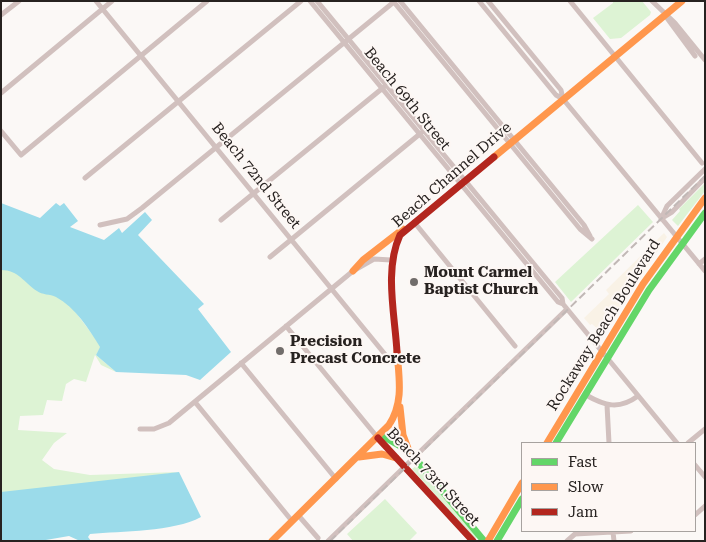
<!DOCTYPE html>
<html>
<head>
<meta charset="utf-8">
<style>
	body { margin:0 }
	#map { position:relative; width:706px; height:542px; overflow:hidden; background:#fbf8f6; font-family:"Roboto Serif",serif }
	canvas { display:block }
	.frame { position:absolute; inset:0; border:2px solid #272220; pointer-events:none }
	.legend { position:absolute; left:521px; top:442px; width:175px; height:90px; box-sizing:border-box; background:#fdf7f4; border:1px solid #a7a29f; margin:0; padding:6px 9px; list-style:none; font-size:15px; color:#272220 }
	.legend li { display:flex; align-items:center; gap:10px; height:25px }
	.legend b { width:25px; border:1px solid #a7a29f }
</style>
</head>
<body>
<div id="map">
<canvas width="706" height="542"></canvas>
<div class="frame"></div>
<ul class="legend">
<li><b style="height:6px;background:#63d668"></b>Fast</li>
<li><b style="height:6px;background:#ff974d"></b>Slow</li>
<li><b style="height:6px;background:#b3261e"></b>Jam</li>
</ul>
</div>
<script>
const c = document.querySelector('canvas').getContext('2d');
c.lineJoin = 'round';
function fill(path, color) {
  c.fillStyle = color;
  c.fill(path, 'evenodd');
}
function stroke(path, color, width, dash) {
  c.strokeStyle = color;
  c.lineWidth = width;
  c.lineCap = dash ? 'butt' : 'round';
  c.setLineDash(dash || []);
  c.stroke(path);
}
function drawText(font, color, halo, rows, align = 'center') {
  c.font = font + ' "Roboto Serif",serif';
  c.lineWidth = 4;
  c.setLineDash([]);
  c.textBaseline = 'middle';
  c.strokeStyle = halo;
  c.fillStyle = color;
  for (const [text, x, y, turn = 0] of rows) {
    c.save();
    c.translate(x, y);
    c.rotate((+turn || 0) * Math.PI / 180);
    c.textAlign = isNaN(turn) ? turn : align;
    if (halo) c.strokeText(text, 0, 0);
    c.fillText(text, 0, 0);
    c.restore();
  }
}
const commercial = new Path2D(`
	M664 233 667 237 603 334 592 324 590 325 584 318 609 294 606 290Z`);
const green = new Path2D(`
	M613 1H642L651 12 650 15 621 38 610 39 593 18 613 3Z
	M705 183V191L678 226 672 220 680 211 679 209Z
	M638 205 653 222 571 302 555 282Z
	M1 264 62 294 101 346 96 355 116 372 101 365 95 355 86 382 74 379 66 384 62 401 47 400 43 415 20 416 18 430 67 433 54 443 42 460 54 469 90 475 179 472 1 498Z
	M417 465 477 537 475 539 412 469Z
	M385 499 417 533 409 541H353L347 534Z`);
const water = new Path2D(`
	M1 203 40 218 56 203 60 206 64 203 78 221 70 227 104 240 119 228 122 233 145 212 152 220 138 235 204 304 198 309 231 352 200 380 186 375 116 372 96 355 100 347C88 328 76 308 56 297 50 294 42 295 37 291 24 283 19 270 1 270Z
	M179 472 201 517C173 532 122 531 90 534L88 537 91 541H80L69 536 40 541H1V492Z`);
const street = new Path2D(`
	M96 1 388 358 399 364
	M310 1 558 302 563 304
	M317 1 562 298 563 304 677 443
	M393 1 580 229 592 239
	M400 1 584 225 590 236
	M479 1 556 95 563 99 705 271
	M488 1 561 90 563 99
	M570 1 702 163
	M652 1 675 23 705 60
	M1 15 19 1
	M667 18 695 56
	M1 93 112 1
	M1 131 21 155 207 1
	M85 178 301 1
	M662 218 672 212 705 178
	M661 219 667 206 705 169
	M221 220 384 87
	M414 222 515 346
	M100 225 127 219 142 208 395 1
	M270 257 421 133
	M699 264 705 259
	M286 326 378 438
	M241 363 336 479
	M586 395C605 406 619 410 638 396
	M195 402 292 521
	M607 405 609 443
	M140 429H154L169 423 353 271 374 259 391 260
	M688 443 705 429
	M695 465 705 477
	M298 515 318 538
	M695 515 705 506
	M613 532 614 541
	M328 541 567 309
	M567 541 575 534 631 531`);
const fast = new Path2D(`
	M381 435 409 451 484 541
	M556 443 649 290 705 213
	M497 541 522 499`);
const slow = new Path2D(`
	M494 157 682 1
	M353 271 363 260 403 229
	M400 407 403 435 409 451
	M547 443 643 284 705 198
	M359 457 382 454 396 458
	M272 541 389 425C404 402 399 378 397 352
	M488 541 522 483`);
const jam = new Path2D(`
	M397 352C395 315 384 270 400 235L494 157
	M378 438 473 541`);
const rail = new Path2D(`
	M330 541 705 176`);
const markers = [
	[414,282,5,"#716d6b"],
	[280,351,5,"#716d6b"]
];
const streetNames = [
	["Beach 69th Street",407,99,51],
	["Beach Channel Drive",452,175,-41],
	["Beach 72nd Street",256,176,51],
	["Rockaway Beach Boulevard",604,325,-58],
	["Beach 73rd Street",433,477,47]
];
const poiNames = [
	["Mount Carmel",424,273],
	["Baptist Church",424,290],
	["Precision",290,342],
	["Precast Concrete",290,359]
];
fill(commercial, '#f9f2e6');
fill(green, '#ddf3d4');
fill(water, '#9bdbea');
stroke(street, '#d1c0be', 5);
stroke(fast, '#63d668', 7);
stroke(slow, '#ff974d', 7);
stroke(jam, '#b3261e', 7);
stroke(rail, '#c1b8b6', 2, [8, 4]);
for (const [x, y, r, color] of markers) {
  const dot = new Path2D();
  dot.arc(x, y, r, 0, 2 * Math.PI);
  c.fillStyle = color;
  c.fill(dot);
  stroke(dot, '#fdf7f4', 2);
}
drawText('15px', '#272220', '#fdf7f4', streetNames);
drawText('bold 15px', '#272220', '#fdf7f4', poiNames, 'left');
</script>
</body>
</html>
